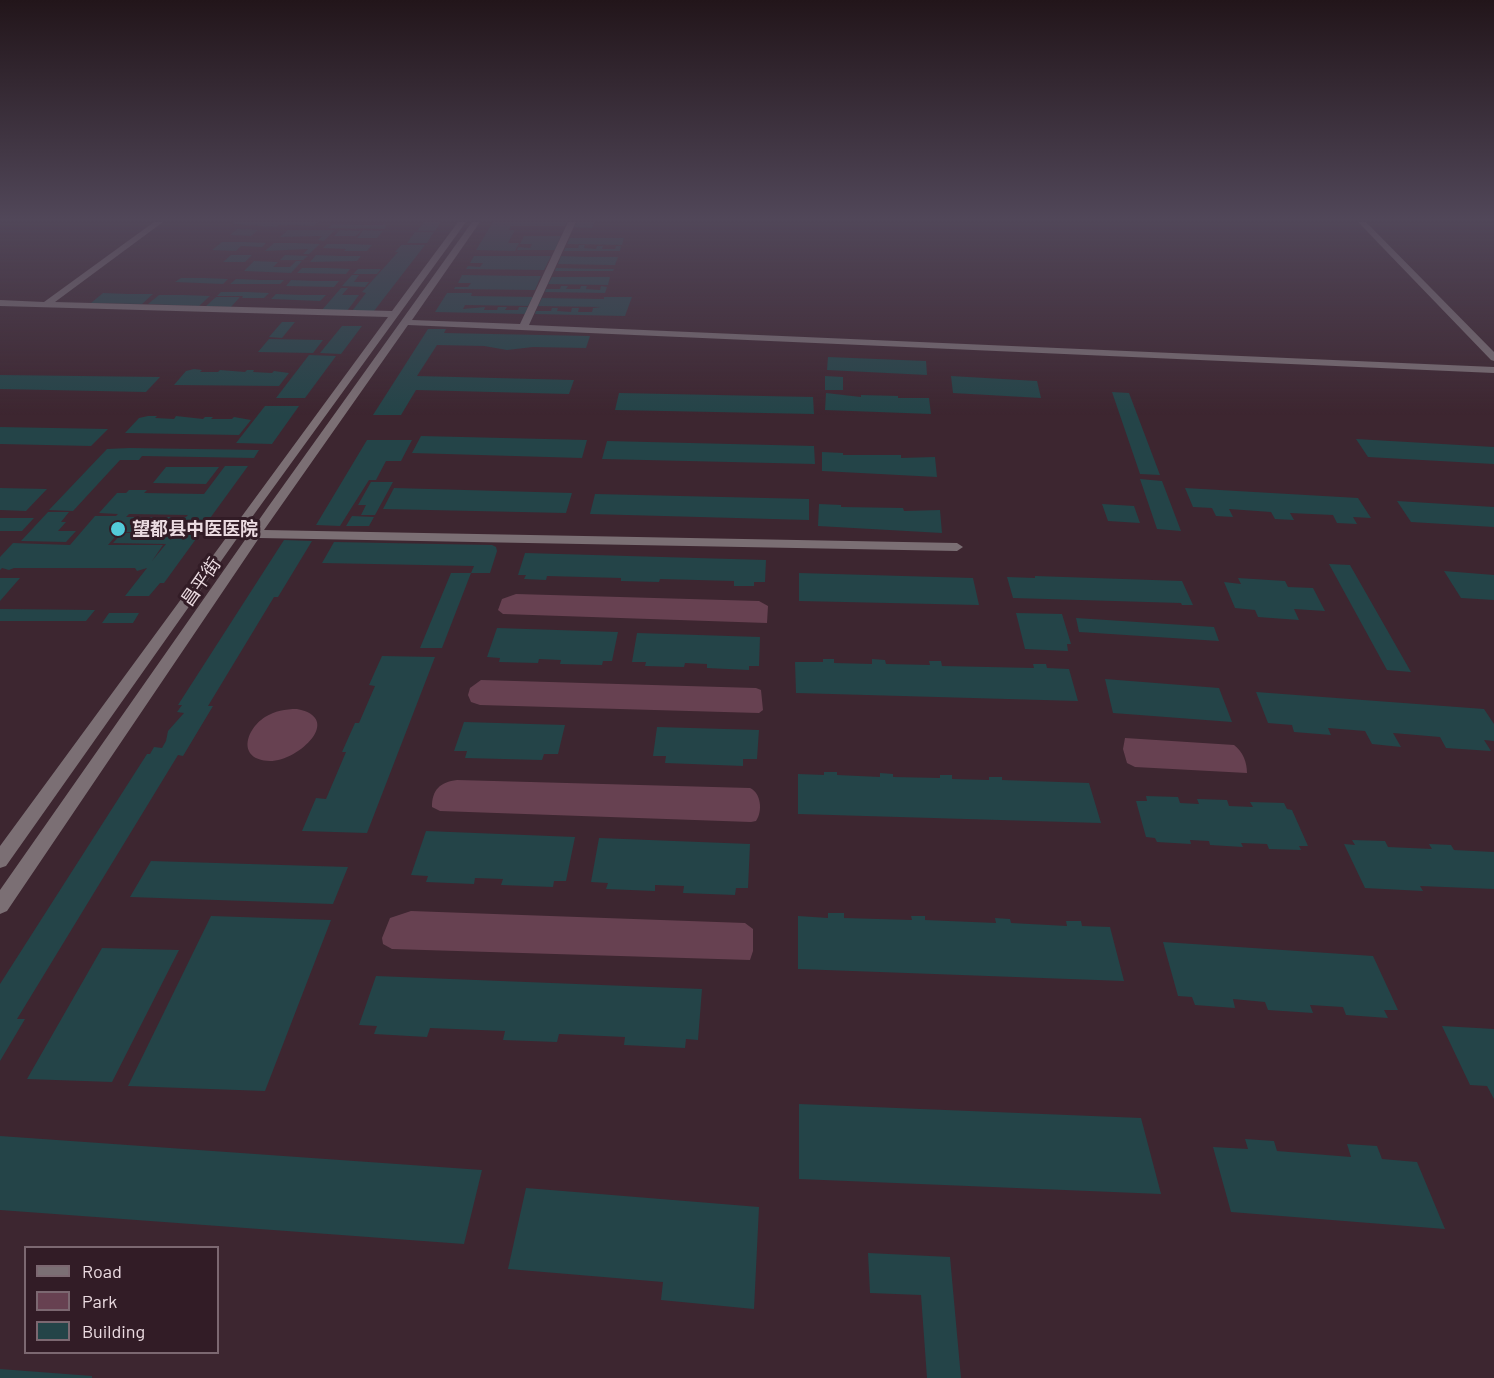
<!DOCTYPE html>
<html>
<head>
<meta charset="utf-8">
<style>
	body { margin:0 }
	#map { position:relative; width:1494px; height:1378px; overflow:hidden; background:#3d2630; font-family:Barlow,sans-serif }
	canvas { display:block }
	.legend { position:absolute; left:24px; top:1246px; width:195px; height:108px; box-sizing:border-box; background:#321c26; border:2px solid #7c6871; margin:0; padding:8px 10px; list-style:none; font-size:18px; color:#ebdbe1 }
	.legend li { display:flex; align-items:center; gap:12px; height:30px }
	.legend b { width:30px; border:2px solid #7c6871 }
</style>
</head>
<body>
<div id="map">
<canvas width="1494" height="1378"></canvas>
<ul class="legend">
<li><b style="height:8px;background:#7b6f74"></b>Road</li>
<li><b style="height:16px;background:#674151"></b>Park</li>
<li><b style="height:16px;background:#244448"></b>Building</li>
</ul>
</div>
<script>
const c = document.querySelector('canvas').getContext('2d');
c.lineJoin = 'round';
function fill(path, color) {
  c.fillStyle = color;
  c.fill(path, 'evenodd');
}
function stroke(path, color, width, dash) {
  c.strokeStyle = color;
  c.lineWidth = width;
  c.lineCap = dash ? 'butt' : 'round';
  c.setLineDash(dash || []);
  c.stroke(path);
}
function drawText(font, color, halo, rows, align = 'center') {
  c.font = font + ' Barlow,"Noto Sans SC",sans-serif';
  c.lineWidth = 6;
  c.setLineDash([]);
  c.textBaseline = 'middle';
  c.strokeStyle = halo;
  c.fillStyle = color;
  for (const [text, x, y, turn = 0] of rows) {
    c.save();
    c.translate(x, y);
    c.rotate((+turn || 0) * Math.PI / 180);
    c.textAlign = isNaN(turn) ? turn : align;
    if (halo) c.strokeText(text, 0, 0);
    c.fillText(text, 0, 0);
    c.restore();
  }
}
const green = new Path2D(`
	M516 594 759 601 768 606 767 623 503 614 498 610 502 599Z
	M481 680 756 688 761 690 763 710 759 713 480 705 471 702 468 695 470 688Z
	M297 709C344 718 299 761 270 761 237 760 245 730 265 717 275 711 285 709 297 709Z
	M1125 738 1234 745C1243 752 1247 762 1247 773L1135 767 1127 763 1123 749Z
	M457 780 750 788C761 793 763 811 756 821L751 822 440 811 432 807C432 790 440 782 457 780Z
	M411 911 745 923 753 929V951L750 960 392 949 383 944 382 938 390 918Z`);
const building = new Path2D(`
	M235 222H318L314 226 279 225 277 227 232 224Z
	M424 222H441L435 231H417Z
	M493 222H567L565 226H511L509 230H515L508 243H519L515 251 476 250Z
	M577 222H595L592 228 574 227Z
	M332 224 387 225 384 229 328 228Z
	M237 229 258 230 251 236 230 235Z
	M288 230H335L324 241 318 240 322 236 280 237Z
	M340 230 361 231 356 236H334Z
	M363 230 383 231 377 238H357Z
	M415 232H434L427 243H407Z
	M524 236H561L555 250H517L518 247 530 248 532 244H520Z
	M570 238H624L622 245 567 244Z
	M222 242H245L266 243 262 247 241 246 236 251 212 250Z
	M274 243H296L320 244 309 254H303L308 249 265 251Z
	M327 244H350L372 245 367 251H344L346 249 323 248Z
	M401 245H425L374 311H352L366 293 362 292 398 252H395Z
	M579 245H585L584 248 596 249 597 246H603L602 249H615L616 246H621L620 251H564L565 248H578Z
	M231 255H252L245 262H223Z
	M285 255 308 256 303 260H280Z
	M316 255 339 256H361L357 261 310 262Z
	M474 256H551L544 270 466 269 468 266 480 267 483 263H470Z
	M561 256 589 257H618L615 265H609L558 264Z
	M254 261 278 262 273 267H290L296 261H302L291 273 244 271Z
	M302 268H327L350 269 346 274 297 273Z
	M556 268 600 269H614L613 271H555Z
	M358 269H381L377 274H353Z
	M352 275H359L354 282H369L365 287 342 286Z
	M462 275 522 276H541L535 290 454 289 455 287H468L471 283H458Z
	M552 277H610L608 285 548 284Z
	M181 278H205L228 279 223 284 175 282Z
	M236 279 260 280H284L280 284H230Z
	M291 280 314 281H339L334 287 286 286Z
	M561 286H568L566 289H580L581 286H587L586 289 600 290 601 286 607 287 605 293 545 292 546 289H560Z
	M341 288H348L342 295H359L347 311 322 310Z
	M221 292H247L269 293 264 298H242L243 296H217Z
	M103 293 128 294H153L142 304 91 303Z
	M447 293H472L471 296 533 297 528 306 465 305 463 309 485 307 484 310H497L498 307H507L505 310H518L519 307H528L525 314 435 312Z
	M276 294 301 295H326L320 301 271 299Z
	M159 295H184L210 296 199 306 148 304Z
	M216 297H240L231 307 206 306Z
	M604 297H632L625 316 535 314 536 311H551L552 308H558L557 311 571 312 572 308H579L578 312H592L593 308 601 307 538 306 542 298 604 299Z
	M282 322H295L282 338 269 337Z
	M342 326H362L341 354 320 353Z
	M428 329H446L444 333 590 336 586 348 533 347 507 350 484 346 437 345 417 376 574 380 569 394 416 390 401 415H373Z
	M269 339 323 340 313 353 258 352Z
	M309 355 336 356 305 398H276Z
	M828 357 926 361 927 375 827 370Z
	M194 369 202 370 200 372H218L220 370 245 372 247 370H254L253 372 272 373 274 371 289 373 279 386 174 385 186 371Z
	M0 375 160 377 146 392 0 389Z
	M825 376 843 377V390H825Z
	M951 376 1037 381 1041 398 953 393Z
	M1112 392 1129 393 1160 475 1140 474Z
	M619 393 813 397 814 414 615 410Z
	M826 393 861 397V395L898 396V398H929L931 414 825 410Z
	M265 406H299L272 444 236 443Z
	M148 416H157L155 418 174 419 176 416 203 419 205 417H213L211 419H232L234 417 251 420 239 435 125 433 139 418Z
	M0 427 108 429 91 446 0 444Z
	M421 436 587 440 582 458 412 453Z
	M1356 439 1494 447V464L1368 457Z
	M367 440H412L401 461H386L376 480H369L340 526 316 525Z
	M607 441 814 446 815 464 602 459Z
	M107 449 130 448 259 450 254 458 142 456 139 460H120L73 511 49 510Z
	M822 452 843 453V455H901V458L935 457 937 477 822 471Z
	M225 466H248L208 521 184 520 175 532H119L108 545H163L152 561 166 544 113 543 122 533 201 532 164 583H160L149 596H125L147 568 137 571 135 568H14L9 570 2 568 0 570V557L13 543 70 545 95 516H116L118 514 99 513 117 493H126L129 490H147L144 493 204 494ZM129 514 188 515 186 517H126Z
	M166 467H219L206 484 153 483Z
	M1140 479 1162 481 1181 531 1157 529Z
	M371 482H393L375 515H361L366 505H358Z
	M0 488 47 489 26 511 0 510Z
	M394 488 572 493 566 513 383 509Z
	M1185 488 1358 498 1371 518 1353 517 1357 524 1337 523 1333 515 1290 513 1294 520 1275 519 1271 512 1229 509 1233 517 1216 516 1212 508 1193 507Z
	M595 494 809 499V520L590 514Z
	M1397 501 1494 507V527L1411 522Z
	M819 504 841 505V507L903 508 904 511 940 510 942 533 818 526Z
	M1102 504 1134 506 1140 523 1108 521Z
	M48 512H69L61 522H66L58 531H76L66 542 21 541Z
	M352 516 374 517 369 526H346Z
	M0 518H34L22 531H0Z
	M284 540 312 541 278 597H274L208 706H213L183 756 178 755 17 1019H25L0 1061V984L147 754H150L154 747 162 748 166 741 168 731 184 713 177 712 182 705H178Z
	M334 542 492 545 496 547 497 551 490 573H471L474 566 322 563Z
	M525 553 766 560 765 582H754V586H734V581L660 579 659 582 621 581V578L547 576 546 580 524 579 526 575H518Z
	M1329 564 1350 565 1411 672 1387 670Z
	M1444 571 1494 575V600L1461 598Z
	M451 573H471L442 648H420Z
	M799 573 973 578 979 605 799 601Z
	M1035 576 1182 581 1193 605H1182L1181 603 1013 598 1007 577 1035 578Z
	M0 578H20L0 601Z
	M1238 578 1285 581 1288 587 1313 588 1325 611 1294 609 1299 620 1258 617 1255 610 1235 608 1224 582 1241 584Z
	M0 609 95 610 86 621H0Z
	M109 613H139L133 623H102Z
	M1016 613 1062 614 1071 644H1067L1068 651 1025 649Z
	M1076 618 1214 627 1219 641 1079 632Z
	M497 628 618 632 612 661H603L602 665 560 664 561 660 539 659 538 663 499 662 500 658 487 657Z
	M637 633 760 637 759 666H749V670L707 668V664L685 663 684 667 645 666 646 662H632Z
	M382 656 435 657 367 833 302 831 316 798 326 799 346 752H342L355 723H359L375 686 369 685Z
	M823 659H834V663L872 664V659L885 660 886 664 930 665 929 661H941L942 666 1034 668 1033 664H1046L1047 668 1069 669 1078 701 796 693 795 662H823Z
	M1105 679 1219 688 1232 722 1113 713Z
	M1256 692 1484 709 1494 724V741L1484 740 1491 751 1446 748 1440 737 1393 733 1401 747 1372 744 1365 731 1328 728 1331 735 1294 732 1292 725 1268 723Z
	M464 722 565 725 558 754H544L542 760 465 758 467 751H454Z
	M657 727 759 730 757 759H743V766L665 763 666 756H653Z
	M824 772H837V775L880 777V773L893 774V777L940 778V775H952V779L989 780V777H1002V780L1089 783 1101 823 798 814V774L824 775Z
	M1146 796 1178 797 1180 803 1199 804 1197 799 1227 800 1229 806 1253 807 1250 802 1284 803 1287 809 1292 810 1308 846H1299L1301 850 1269 849 1267 844 1241 843 1243 847 1210 845 1209 841 1190 840 1191 844 1157 842 1155 838 1146 837 1136 801H1147Z
	M426 831 575 837 566 881H554L553 887 501 885 503 879 475 878 474 884 426 882 428 876 411 875Z
	M599 838 750 844 748 888H736L735 895 683 893 684 886 655 885V891L606 889 608 883 591 882Z
	M1352 840 1385 841 1388 847 1432 849 1429 844 1451 845 1454 850 1494 852V889L1420 886 1423 891 1365 888 1344 844 1355 845Z
	M151 861 348 867 333 904 130 897Z
	M828 913H844V918L912 920 911 916H925V920L996 923 995 918 1010 919 1011 923 1067 926 1066 921H1081L1082 926 1110 927 1124 981 798 969V916L828 918Z
	M211 916 331 920 265 1091 128 1086Z
	M1163 942 1373 956 1398 1010H1384L1388 1018 1346 1015 1343 1007 1310 1005 1313 1013 1268 1010 1265 1002 1233 999 1235 1008 1195 1005 1192 997 1178 996Z
	M102 948 179 950 112 1082 27 1079Z
	M376 976 702 989 698 1040 686 1039 685 1048 624 1045 625 1037 559 1034 557 1042 503 1040 505 1031 430 1028 427 1037 374 1034 377 1026 359 1025Z
	M1442 1026 1494 1029V1099L1487 1086 1470 1085Z
	M799 1104 1141 1118 1161 1194 799 1179Z
	M0 1136 482 1170 464 1244 0 1210Z
	M1245 1139 1274 1141 1277 1151 1351 1157 1347 1144 1377 1146 1382 1159 1417 1162 1445 1229 1231 1212 1213 1147 1248 1149Z
	M526 1188 759 1207 754 1309 661 1300 663 1282 508 1269Z
	M868 1253 950 1257 961 1378H927L921 1295 870 1293Z
	M0 1369 92 1376V1378H0Z`);
const minor = new Path2D(`
	M154 222H163L55 302 392 311 458 222H466L255 513 6 866 0 868V846L388 317 0 306V300L44 302Z
	M472 222H480L412 320 520 324 568 222H576L529 325 1494 367V373L408 325 264 530 957 543 963 547 957 551 259 538 7 911 0 914V890L268 507Z
	M1358 222H1366L1494 352V361L1491 360Z`);
const markers = [
	[118,529,8,"#53cbda"]
];
const poiNames = [
	["望都县中医医院",132,529]
];
const streetNames = [
	["昌平街",201,582,-55]
];
fill(green, '#674151');
fill(building, '#244448');
fill(minor, '#7b6f74');
const sky = c.createLinearGradient(0, 0, 0, 415);
sky.addColorStop(0, '#22151a');
sky.addColorStop(0.53, '#514759');
sky.addColorStop(1, '#51475900');
c.fillStyle = sky;
c.fillRect(0, 0, 1494, 415);
for (const [x, y, r, color] of markers) {
  const dot = new Path2D();
  dot.arc(x, y, r, 0, 2 * Math.PI);
  c.fillStyle = color;
  c.fill(dot);
  stroke(dot, '#321c26', 2);
}
drawText('bold 18px', '#ebdbe1', '#321c26', poiNames, 'left');
drawText('18px', '#ebdbe1', '#321c26', streetNames);
</script>
</body>
</html>
